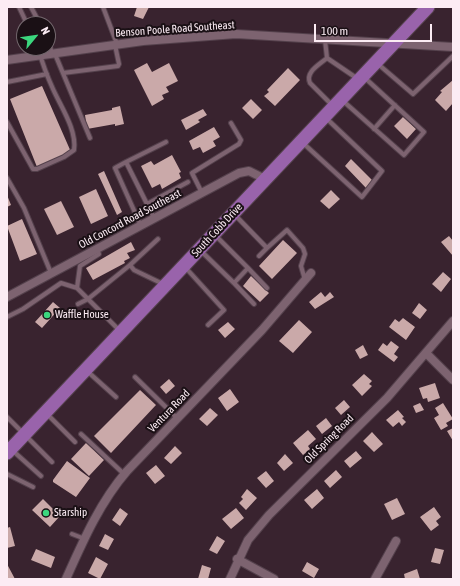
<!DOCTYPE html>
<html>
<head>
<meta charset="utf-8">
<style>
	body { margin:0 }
	#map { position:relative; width:460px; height:586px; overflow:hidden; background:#39232f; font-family:"Asap Condensed",sans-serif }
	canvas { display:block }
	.frame { position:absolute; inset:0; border:8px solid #fcecf4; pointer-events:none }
	.north { position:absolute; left:16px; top:16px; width:40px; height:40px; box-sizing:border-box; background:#1a1015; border:1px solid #74686e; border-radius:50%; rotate:61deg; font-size:11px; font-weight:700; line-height:16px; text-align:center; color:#fcecf4 }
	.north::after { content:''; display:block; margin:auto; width:14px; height:18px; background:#3bd77e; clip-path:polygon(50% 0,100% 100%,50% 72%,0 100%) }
	.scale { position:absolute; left:314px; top:24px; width:118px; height:18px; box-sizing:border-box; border:2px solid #fcecf4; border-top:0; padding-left:5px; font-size:12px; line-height:14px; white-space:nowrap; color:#fcecf4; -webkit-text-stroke:3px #1a1015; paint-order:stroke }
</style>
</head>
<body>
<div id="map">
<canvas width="460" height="586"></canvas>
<div class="frame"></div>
<div class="north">N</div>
<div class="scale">100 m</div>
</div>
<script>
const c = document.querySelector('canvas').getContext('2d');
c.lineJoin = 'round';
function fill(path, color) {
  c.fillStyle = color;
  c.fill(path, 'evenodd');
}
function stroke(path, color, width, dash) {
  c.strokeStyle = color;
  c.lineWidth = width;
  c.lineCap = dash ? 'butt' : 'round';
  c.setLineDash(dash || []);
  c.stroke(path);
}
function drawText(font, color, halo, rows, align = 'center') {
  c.font = font + ' "Asap Condensed",sans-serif';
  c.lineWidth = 4;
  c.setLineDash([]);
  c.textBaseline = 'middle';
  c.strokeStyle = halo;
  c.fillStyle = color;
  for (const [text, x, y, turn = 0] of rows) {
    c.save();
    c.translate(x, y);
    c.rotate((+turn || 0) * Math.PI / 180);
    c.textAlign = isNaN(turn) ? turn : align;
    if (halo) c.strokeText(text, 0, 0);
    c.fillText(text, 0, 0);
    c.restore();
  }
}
const building = new Path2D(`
	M137 7H149L143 19 134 16Z
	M147 63 152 72 169 63 178 81 166 87 169 92 162 95 164 99 152 106 134 70Z
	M288 68 300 80 275 106 264 96 269 92 267 90Z
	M453 80V103L446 111 435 100 442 92 440 91Z
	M42 86 71 152 37 167 10 99Z
	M251 99 262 110 253 119 242 108Z
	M120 106 124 124 115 126V124L87 129 85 115 112 110V108Z
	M203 109 207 115 198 120 200 122 186 130 181 120Z
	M403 117 416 129 407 139 394 126Z
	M214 127 220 137 213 141 216 146 203 153 200 147 193 150 189 141Z
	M172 155 181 172 179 173 181 178 162 189 160 184 152 188 141 166 151 161 154 165Z
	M351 159 373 181 366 188 345 166Z
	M104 171 122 212 117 215 98 174Z
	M96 189 108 216 91 224 79 197Z
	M331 190 340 199 329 209 320 201Z
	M7 195 11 205 7 207Z
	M61 201 74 227 57 235 44 209Z
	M22 219 37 254 20 261 7 226Z
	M449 236 453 241V256L441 242Z
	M283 240 297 253 272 279 259 266Z
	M131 242 135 250 127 253 130 258 124 261 125 263 93 280 86 268Z
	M443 272 451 279 441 292 432 284Z
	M251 276 269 293 260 302 243 286Z
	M321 292 325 297 330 292 334 297 315 309 309 302Z
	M53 302 60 308 42 328 35 322Z
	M419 303 427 310 420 319 412 313Z
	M403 318 415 327 406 340 389 327 395 319 399 322Z
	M299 320 312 332 293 353 279 341Z
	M228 322 235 329 225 338 218 330Z
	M391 341 399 347 394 354 398 357 394 362 378 350 383 343 387 346Z
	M363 345 368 355 360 359 355 350Z
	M364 374 372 381 369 384 372 386 362 396 352 385Z
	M169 379 175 386 166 394 160 387Z
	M435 383 440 398 428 402 427 398 423 399 419 388Z
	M230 389 239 402 227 411 218 398Z
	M140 390 156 405 111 453 94 436Z
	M344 400 350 407 341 415 335 408Z
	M420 403 424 410 416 413 413 406Z
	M443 403 453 419 446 423 448 426 441 430 434 418 439 415 435 408Z
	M210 408 218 415 207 426 199 419Z
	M398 410 404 417 402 418 406 422 402 426 399 422 393 427 386 420Z
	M326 418 332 426 322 434 316 426Z
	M453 428V441L447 431Z
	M308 430 316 439 308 446 310 449 303 455 293 443Z
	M372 432 383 444 374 452 363 441Z
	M86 443 104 460 89 476 71 459Z
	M175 446 182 453 171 464 164 458Z
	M356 451 362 458 350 468 344 461Z
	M285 454 293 463 284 471 277 463Z
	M67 461 90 478 76 497 53 482V480Z
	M156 465 165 476 155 484 146 473Z
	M336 470 342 477 330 488 324 481Z
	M266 471 274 481 266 488 257 478Z
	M247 489 257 498 246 510 239 503 243 499 241 497Z
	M317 489 324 498 312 509 304 500Z
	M397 498 405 514 392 520 384 504Z
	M43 499 60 516 50 527 32 510Z
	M434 507 441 517 436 521 439 525 431 531 420 517Z
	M120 508 128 514 120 526 112 520Z
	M236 508 244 518 231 529 222 519Z
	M10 527 15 546 7 548V528Z
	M105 534 114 539 108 550 99 546Z
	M217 536 225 541 217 554 209 550Z
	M435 548 444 550 440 564 431 562Z
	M36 549 55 557 51 568 31 560Z
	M96 557 108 564 100 579 88 573Z
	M307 562 319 569 314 578 302 571Z
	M7 564 15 579H7Z
	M202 565 211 568 208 579H198Z
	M417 569 420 579H405L404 574Z`);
const service = new Path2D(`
	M19 7 27 24
	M31 7 40 24
	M103 7 117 44
	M48 39 52 54
	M325 40 327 58C319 65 305 72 310 83L332 105
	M55 54 90 138
	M327 58 358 79
	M378 64 413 94 453 56
	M63 73 118 66 119 64 115 45
	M7 82 47 74
	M342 100 404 155 424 132 365 78
	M7 122 33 169H37L64 157 74 150C77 130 61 107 53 89 47 76 42 62 38 48
	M374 129 395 105
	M303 143 362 197 382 171 326 118
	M126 162 166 142
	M7 178 24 208 51 273
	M202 193 192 173 239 144 241 140 231 123
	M147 204 188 182
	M235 215 267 248 287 230 303 248 305 254 301 266 305 280
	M141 226 115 168 126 162 154 218
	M158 239 130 265 134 270 163 284
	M97 249 99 254 80 266 77 288 119 330
	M201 251 234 283 248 268 215 235
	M259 256 267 248
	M185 267 224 310 208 325
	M248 268 267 288
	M234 283 254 304
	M78 304 88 299 130 265
	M7 317 23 309 61 283 77 288
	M87 371 116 397
	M135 377 177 418
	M47 414 75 442
	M7 417 52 462
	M81 434 124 474
	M12 450 41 476
	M7 474 33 487
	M72 534 85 539`);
const minor = new Path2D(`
	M7 60 143 41 236 34 453 47
	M7 297 239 173 249 171 265 179
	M426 353 453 380
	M237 559 274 579
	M66 579C83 541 100 502 127 471L262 330 311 273
	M230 579 248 540 269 515 387 398 453 321
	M375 579 396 541`);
const primary = new Path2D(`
	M7 453 428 7`);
const markers = [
	[47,315,4,"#3bd77e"],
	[46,513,4,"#3bd77e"]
];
const streetNames = [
	["Benson Poole Road Southeast",175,29,-4],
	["Old Concord Road Southeast",130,219,-28],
	["South Cobb Drive",217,230,-47],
	["Ventura Road",169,411,-46],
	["Old Spring Road",329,439,-45]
];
const poiNames = [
	["Waffle House",55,315],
	["Starship",54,513]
];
fill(building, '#caa9a9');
stroke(service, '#54414c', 6);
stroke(minor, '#54414c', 10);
stroke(primary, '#54414c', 15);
stroke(service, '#7d6370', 4);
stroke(minor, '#7d6370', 8);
stroke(primary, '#9963ab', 13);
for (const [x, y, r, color] of markers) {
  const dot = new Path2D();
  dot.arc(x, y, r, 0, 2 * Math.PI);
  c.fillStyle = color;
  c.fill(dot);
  stroke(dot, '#1a1015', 1.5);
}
drawText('11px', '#fcecf4', '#1a1015', streetNames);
drawText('11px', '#fcecf4', '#1a1015', poiNames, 'left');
</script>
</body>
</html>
